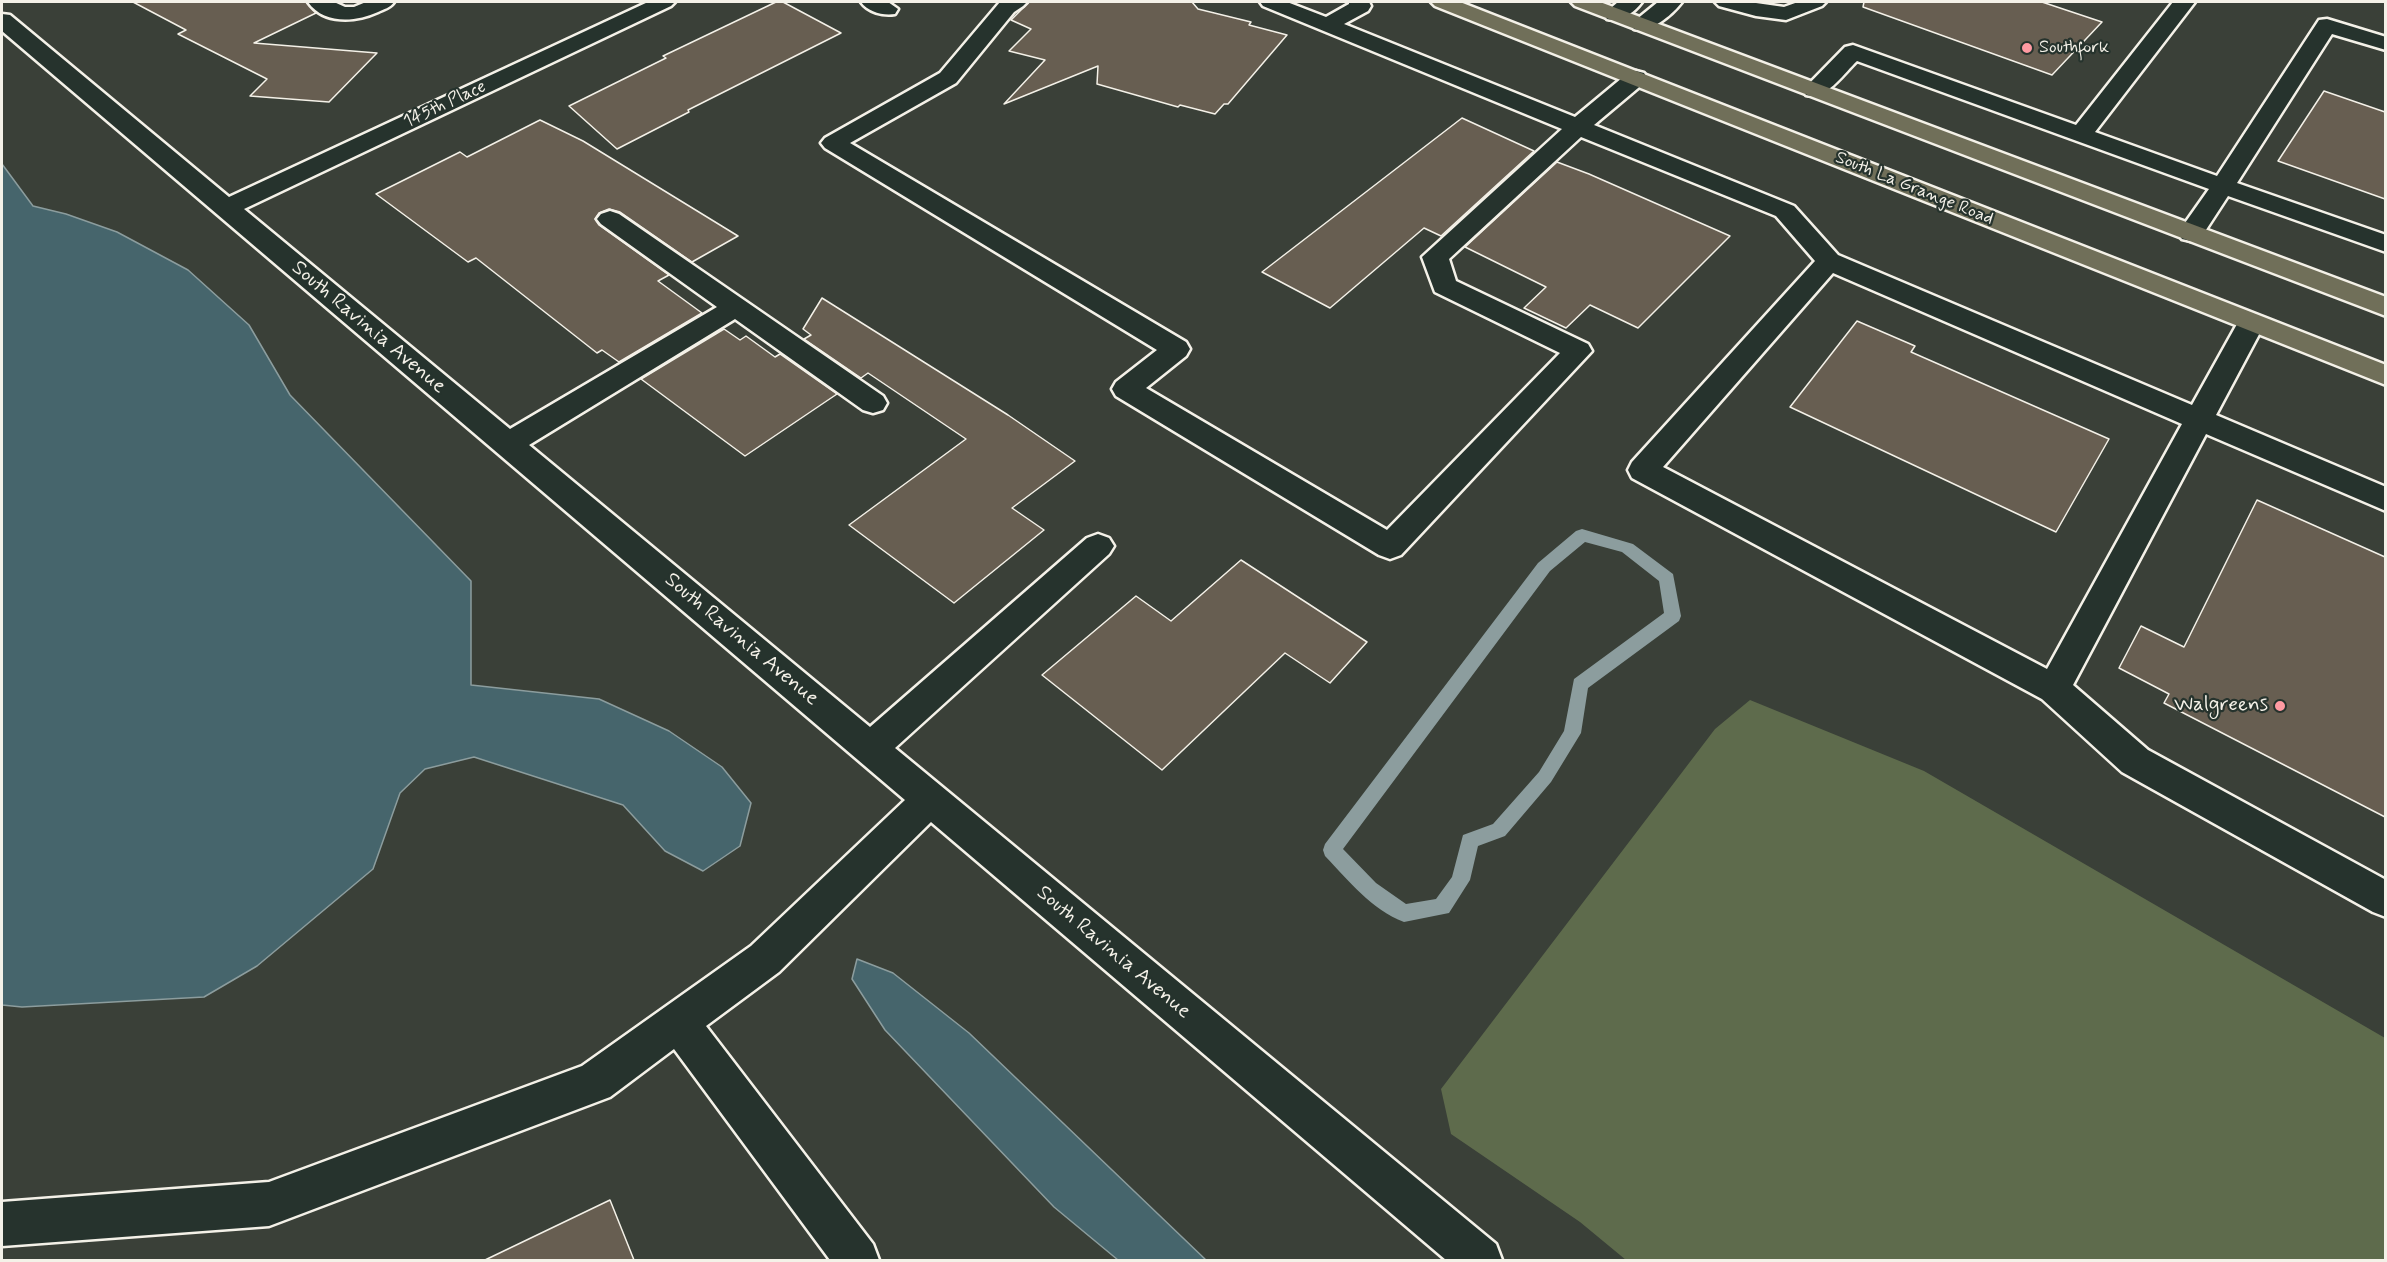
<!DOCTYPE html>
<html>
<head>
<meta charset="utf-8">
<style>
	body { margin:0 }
	#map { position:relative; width:2387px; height:1262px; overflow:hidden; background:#3a4038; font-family:Mynerve,sans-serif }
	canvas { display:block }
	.frame { position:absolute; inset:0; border:3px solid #f4f1e8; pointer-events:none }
</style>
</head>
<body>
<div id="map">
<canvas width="2387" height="1262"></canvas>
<div class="frame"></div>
</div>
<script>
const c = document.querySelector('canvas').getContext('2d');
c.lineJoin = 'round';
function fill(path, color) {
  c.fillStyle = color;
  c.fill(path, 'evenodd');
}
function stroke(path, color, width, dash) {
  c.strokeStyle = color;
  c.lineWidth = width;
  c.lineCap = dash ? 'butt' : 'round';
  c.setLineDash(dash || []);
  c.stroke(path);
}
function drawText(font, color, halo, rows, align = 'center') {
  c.font = font + ' Mynerve,sans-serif';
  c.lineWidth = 4.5;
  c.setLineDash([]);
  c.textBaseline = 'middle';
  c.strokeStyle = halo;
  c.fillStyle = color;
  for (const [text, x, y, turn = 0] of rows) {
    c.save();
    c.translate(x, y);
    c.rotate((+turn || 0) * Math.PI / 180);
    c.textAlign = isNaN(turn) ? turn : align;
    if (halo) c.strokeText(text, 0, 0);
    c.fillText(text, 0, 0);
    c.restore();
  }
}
const green = new Path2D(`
	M1750 700 1924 771 2385 1038V1260H1626L1580 1222 1451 1134 1441 1089 1715 729Z`);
const water = new Path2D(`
	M2 164 33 206 66 214 117 232 188 270 249 325 290 395 471 581V685L599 699 669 731 722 767 751 803 740 846 703 871 665 851 623 805 474 757 425 769 400 793 373 869 257 966 204 997 22 1007 2 1005Z
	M857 959 893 973 969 1033 1206 1260H1118L1054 1207 885 1030 852 979Z`);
const stream = new Path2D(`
	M1582 529 1633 544 1673 574 1681 616 1679 621 1588 688 1581 733 1551 782 1505 836 1478 846 1470 880 1449 913 1404 922C1372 910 1348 880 1325 856L1323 850 1325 844 1538 563 1576 531ZM1585 542 1622 552 1659 581 1664 613 1574 679 1564 731 1539 772 1493 824 1463 835 1452 877 1436 899 1406 904 1376 883 1343 849 1550 571Z`);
const building = new Path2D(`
	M133 2H306L316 13 254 43 377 53 329 102 250 96 267 79 178 34 186 30Z
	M776 2H783L841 33 688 110 689 112 617 149 569 106 666 58 663 56Z
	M1029 2H1192L1198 9 1251 22 1249 25 1287 35 1228 104H1224L1215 114 1180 105 1178 107 1097 84 1098 66 1004 104 1045 60 1009 51 1031 29 1011 20Z
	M1864 2H2042L2102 22 2052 75 1863 7Z
	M2324 91 2385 112V199L2278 161Z
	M1462 118 1534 151 1441 236 1424 228 1330 308 1262 272Z
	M540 120 583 141 738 236 692 262 620 212 609 209 599 213 595 219 599 225 669 275 658 281 702 313 619 362 602 350 597 353 476 258 468 262 376 194 460 152 467 157Z
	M1557 162 1589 174 1730 236 1638 328 1590 305 1566 328 1524 308 1546 287 1465 247Z
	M822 298 1008 415 1075 461 1012 508 1044 530 954 603 849 525 966 439 868 373 861 378 804 339 811 335 803 329Z
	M1857 321 1915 346 1911 352 2109 439 2056 532 1790 407Z
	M724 329 740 340 746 336 775 357 780 354 837 394 745 456 641 379Z
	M2257 500 2385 557V817L2164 703 2169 694 2119 668 2141 626 2184 647Z
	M1241 560 1367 642 1330 683 1285 653 1162 770 1042 675 1136 596 1171 621Z
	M610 1200 634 1260H485Z`);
const minor = new Path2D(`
	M308 2H334L345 7H354L366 2H394C390 8 384 9 378 12 356 22 324 25 308 2Z
	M648 2H675L671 6 244 209 510 429 717 307 601 224 597 219 601 214 610 211 619 214 883 396 887 403 883 410 873 413 863 410 735 319 529 445 870 727 1087 538 1098 534 1109 538 1114 546 1109 554 895 748 1496 1244 1502 1260H1446L931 822 779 972 706 1026 873 1244 879 1260H830L674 1049 610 1097 269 1226 2 1246V1202L269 1182 582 1066 751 946 905 800 2 31V14L10 15 229 197Z
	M861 2H888L898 9 895 14C883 16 868 12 861 2Z
	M1000 2H1027L1023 6 1014 12 956 83 850 143 1186 342 1190 349 1186 356 1146 388 1387 530 1560 353 1435 292 1422 257 1562 129 1263 6 1260 2H1287L1326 17 1349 4V2H1369L1371 6 1368 11 1344 24 1575 117 1628 73 1636 71 1644 73 1647 78 1644 83 1594 125 1794 206 1838 255 2192 405 2241 317 2251 314 2261 317 2265 323 2216 415 2386 487V511L2206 434 2073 685 2148 750 2386 880V917L2373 912 2122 772 2042 699 1632 478 1628 470 1632 462 1815 261 1776 216 1581 137 1449 259 1456 281 1588 344 1592 351 1401 555 1390 559 1379 555 1116 396 1112 389 1116 382 1157 350 825 148 821 143 825 138 940 73ZM1833 273 2182 424 2047 669 1663 467Z
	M1618 2H1642C1634 13 1621 22 1607 19L1604 14Z
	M1658 2H1682C1672 15 1651 33 1634 29L1631 24Z
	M1715 2H1749L1784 7 1798 2H1826L1822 6 1786 20 1756 16 1719 6Z
	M2173 2H2195L2095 132 2217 176 2319 20 2327 19 2386 37V50L2332 34 2237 183 2386 235V252L2228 196 2200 239 2191 241 2182 239 2178 233 2209 189 1857 61C1843 74 1827 100 1806 95L1803 90 1845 47 1853 45 2076 125Z`);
const highway = new Path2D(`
	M1431 2H1460L2386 365V385L1435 6Z
	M1571 2H1600L2386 297V316L1575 6Z`);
const markers = [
	[2027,48,6,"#ff9aa2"],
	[2280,706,6,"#ff9aa2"]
];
const farPoinames = [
	["Southfork",2039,48]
];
const farStreetnames = [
	["145th Place",445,105,-25],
	["South La Grange Road",1914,189,22]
];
const streetNames = [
	["South Ravinia Avenue",368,328,40],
	["South Ravinia Avenue",741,640,40],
	["South Ravinia Avenue",1113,953,40]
];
const poiNames = [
	["Walgreens",2268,706]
];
fill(green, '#5e6b4c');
fill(water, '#46656c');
stroke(water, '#8c9d9e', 1.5);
fill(stream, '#8c9d9e');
fill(building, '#675e51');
stroke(building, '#f4f1e8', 1.5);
stroke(minor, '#f4f1e8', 5);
stroke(highway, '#f4f1e8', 5);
fill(minor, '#26332d');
fill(highway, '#706f59');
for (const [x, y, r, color] of markers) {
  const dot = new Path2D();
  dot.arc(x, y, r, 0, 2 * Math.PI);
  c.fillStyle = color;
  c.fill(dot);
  stroke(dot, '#26332d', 2);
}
drawText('18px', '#f4f1e8', '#26332d', farPoinames, 'left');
drawText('18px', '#f4f1e8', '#26332d', farStreetnames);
drawText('21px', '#f4f1e8', '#26332d', streetNames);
drawText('21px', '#f4f1e8', '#26332d', poiNames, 'right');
</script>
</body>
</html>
